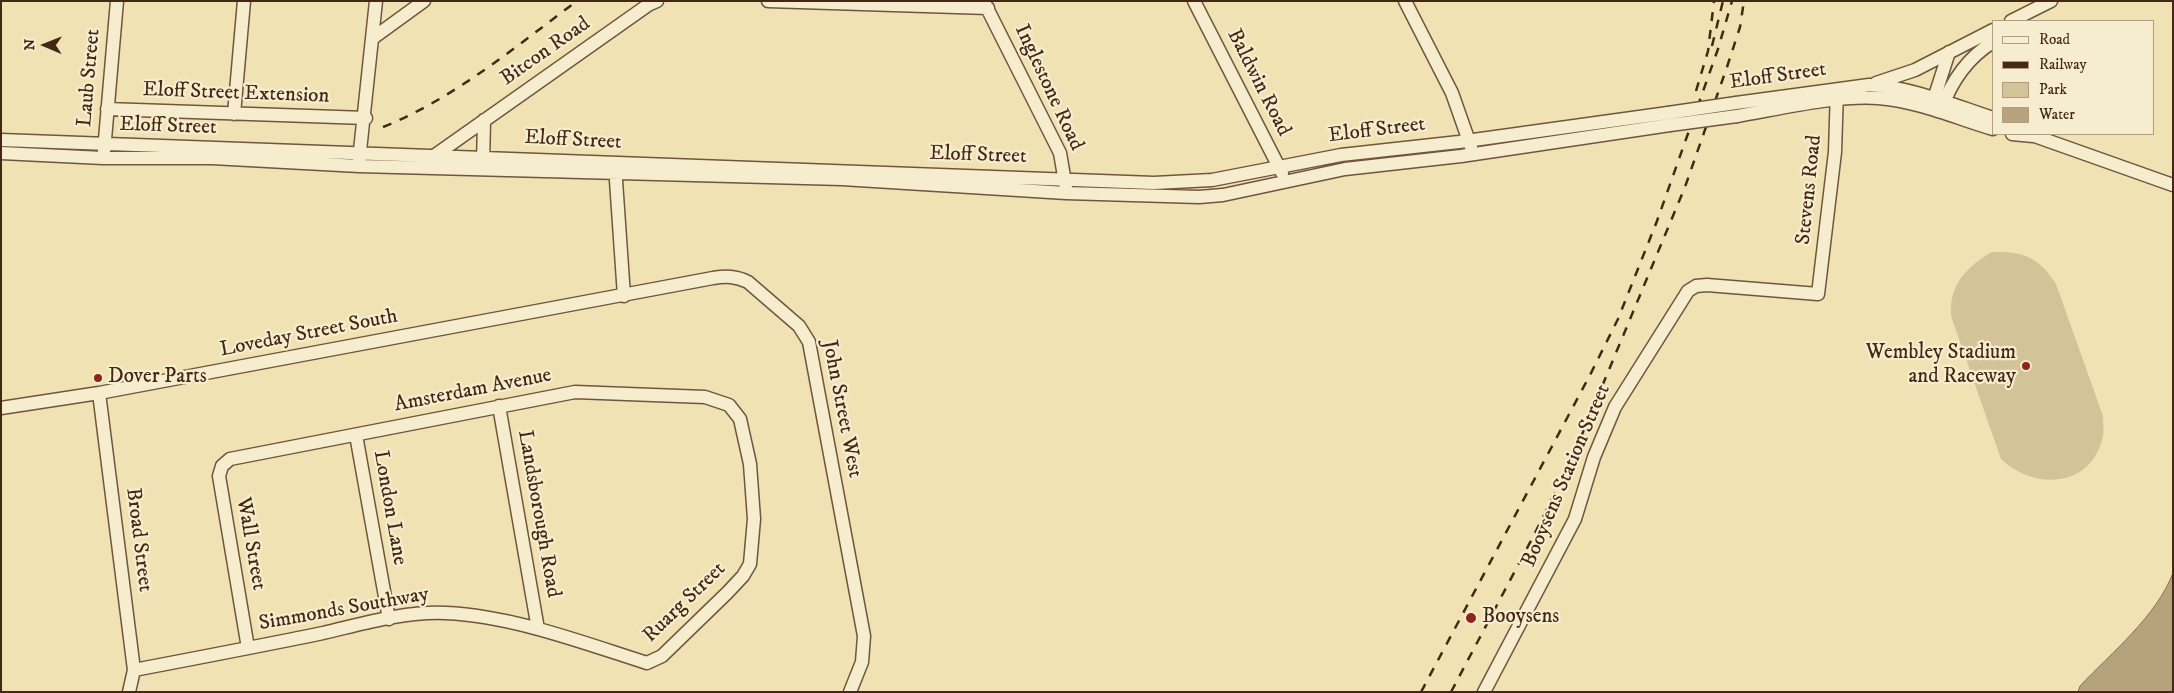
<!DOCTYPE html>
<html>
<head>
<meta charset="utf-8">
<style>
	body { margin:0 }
	#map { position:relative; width:2174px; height:693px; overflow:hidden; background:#f1e2b4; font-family:"IM FELL DW Pica",serif }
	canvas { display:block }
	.frame { position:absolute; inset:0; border:2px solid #452716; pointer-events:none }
	.legend { position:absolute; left:1992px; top:20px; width:162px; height:115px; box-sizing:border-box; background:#f6ecce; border:1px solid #af9d84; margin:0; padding:6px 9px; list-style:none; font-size:15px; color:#452716 }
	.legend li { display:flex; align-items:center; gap:10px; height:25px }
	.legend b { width:25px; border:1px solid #af9d84 }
	.north { position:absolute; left:20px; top:20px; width:50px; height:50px; -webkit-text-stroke:4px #f6ecce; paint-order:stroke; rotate:271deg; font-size:14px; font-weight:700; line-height:20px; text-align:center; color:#452716 }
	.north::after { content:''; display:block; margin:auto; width:18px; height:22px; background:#452716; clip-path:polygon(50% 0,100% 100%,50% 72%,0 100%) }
</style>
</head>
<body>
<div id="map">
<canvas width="2174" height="693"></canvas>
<div class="frame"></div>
<ul class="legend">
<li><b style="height:6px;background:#f6ecce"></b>Road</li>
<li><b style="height:6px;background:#452716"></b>Railway</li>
<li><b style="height:14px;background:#d4c299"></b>Park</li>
<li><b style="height:14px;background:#b7a27e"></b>Water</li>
</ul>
<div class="north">N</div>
</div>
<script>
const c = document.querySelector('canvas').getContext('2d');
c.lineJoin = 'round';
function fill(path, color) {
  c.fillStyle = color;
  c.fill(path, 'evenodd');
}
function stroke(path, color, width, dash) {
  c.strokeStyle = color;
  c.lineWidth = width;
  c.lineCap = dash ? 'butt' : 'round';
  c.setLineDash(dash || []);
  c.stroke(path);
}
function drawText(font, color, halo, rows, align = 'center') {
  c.font = font + ' "IM FELL DW Pica",serif';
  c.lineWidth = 4.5;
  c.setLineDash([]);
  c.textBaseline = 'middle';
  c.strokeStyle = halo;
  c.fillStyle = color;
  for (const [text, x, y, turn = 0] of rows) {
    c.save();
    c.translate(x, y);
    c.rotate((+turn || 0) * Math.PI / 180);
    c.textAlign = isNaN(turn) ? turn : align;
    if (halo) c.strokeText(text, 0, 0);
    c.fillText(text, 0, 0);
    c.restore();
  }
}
const green = new Path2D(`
	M1992 252C2023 251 2039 257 2056 284L2103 416C2103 422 2104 430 2103 436 2092 488 2035 491 2001 459L1951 316C1949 285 1966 267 1992 252Z`);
const water = new Path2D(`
	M2173 573V692H2078L2080 686C2112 652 2156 617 2173 573Z`);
const minor = new Path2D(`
	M768 1 988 8
	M1194 1 1282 173
	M1405 1 1452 93 1471 147
	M984 2 1060 153 1066 188
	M2011 21 2051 1
	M373 38 424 1
	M1876 83 1915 70 1993 30
	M1736 103 1869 85C1912 87 1953 105 1993 118
	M1932 105 1949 52
	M107 109 366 118
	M1941 110C1951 82 1967 58 1993 42
	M234 114 244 1
	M1737 116C1778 109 1837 95 1878 98 1917 101 1956 118 1993 129
	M2012 134 2033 136
	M2029 134 2173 185
	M1 140 1154 183 1212 180 1341 155 1459 142 1668 113
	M104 151 117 1
	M1 153 103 158H212L359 166 842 179 1066 193 1199 197 1223 195 1345 169 1461 156 1670 125
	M434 156 648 5 657 1
	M359 160 376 1
	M483 165 484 120
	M615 166 624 296
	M99 393 134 670 129 692
	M499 406 538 629
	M1 408 99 393 713 278C726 276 736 276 748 282L799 326 809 342 864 636 862 662 850 692
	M356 435 389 619
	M134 670C197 658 260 646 323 633 362 624 405 611 446 613 513 616 584 643 647 663L662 656 727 593 743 576 750 564 754 519 750 464 740 419 729 405 705 397 575 392 230 459 222 466 219 476 248 648
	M1484 692 1575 519 1594 457 1615 407 1688 291 1696 286 1707 285 1818 294 1835 152 1837 90`);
const rail = new Path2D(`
	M1712 46 1723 1
	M1696 91 1708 51 1714 1
	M383 127C455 98 515 47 577 1
	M1421 692 1590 375 1618 319 1657 221 1718 49 1732 1
	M1451 692 1534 535 1571 461 1685 187 1727 67 1740 27 1744 1`);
const minorBridge = new Path2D(`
	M1668 113 1736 103
	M1670 125 1737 116`);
const markers = [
	[2026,366,5,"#8f2418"],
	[98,378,5,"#8f2418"],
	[1471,618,6,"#8f2418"]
];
const streetNames = [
	["Bitcon Road",546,52,-35],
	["Eloff Street",1778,77,-8],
	["Laub Street",90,78,-85],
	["Baldwin Road",1258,83,63],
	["Inglestone Road",1048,88,65],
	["Eloff Street Extension",236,94,2],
	["Eloff Street",168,127,2],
	["Eloff Street",1377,131,-7],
	["Eloff Street",573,141,3],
	["Eloff Street",978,156,2],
	["Stevens Road",1810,190,-84],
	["Loveday Street South",309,334,-11],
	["Amsterdam Avenue",473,391,-11],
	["John Street West",841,409,79],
	["Booysens Station Street",1567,476,-67],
	["London Lane",389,508,80],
	["Landsborough Road",538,514,80],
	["Broad Street",138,540,83],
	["Wall Street",250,544,80],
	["Ruarg Street",685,603,-44],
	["Simmonds Southway",344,610,-10]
];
const poiNames = [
	["Wembley Stadium",2016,354,"right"],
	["and Raceway",2016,378,"right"],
	["Dover Parts",108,378],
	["Booysens",1482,618]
];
fill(green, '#d4c299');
fill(water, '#b7a27e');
stroke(water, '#897154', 1);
stroke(minor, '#70563e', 15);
stroke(minor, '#f6ecce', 12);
stroke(rail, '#452716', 2.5, [9, 9]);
stroke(minorBridge, '#70563e', 15, []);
stroke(minorBridge, '#f6ecce', 12);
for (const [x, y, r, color] of markers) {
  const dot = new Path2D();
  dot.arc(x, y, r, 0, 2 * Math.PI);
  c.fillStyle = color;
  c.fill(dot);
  stroke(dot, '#f6ecce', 2);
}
drawText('21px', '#452716', '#f6ecce', streetNames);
drawText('21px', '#452716', '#f6ecce', poiNames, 'left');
</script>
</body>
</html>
